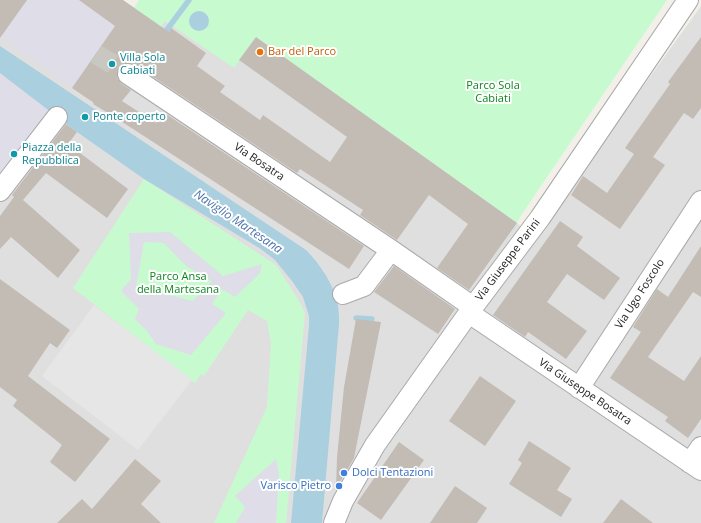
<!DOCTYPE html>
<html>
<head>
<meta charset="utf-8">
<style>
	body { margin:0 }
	canvas { display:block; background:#f2f0e9 }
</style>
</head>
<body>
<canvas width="701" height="523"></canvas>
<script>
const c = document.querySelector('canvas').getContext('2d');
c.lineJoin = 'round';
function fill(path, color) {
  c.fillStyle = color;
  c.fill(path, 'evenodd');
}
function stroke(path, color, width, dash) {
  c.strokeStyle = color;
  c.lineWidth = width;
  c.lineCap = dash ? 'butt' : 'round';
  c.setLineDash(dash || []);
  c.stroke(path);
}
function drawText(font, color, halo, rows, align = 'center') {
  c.font = font + ' "Open Sans",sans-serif';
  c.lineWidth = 4;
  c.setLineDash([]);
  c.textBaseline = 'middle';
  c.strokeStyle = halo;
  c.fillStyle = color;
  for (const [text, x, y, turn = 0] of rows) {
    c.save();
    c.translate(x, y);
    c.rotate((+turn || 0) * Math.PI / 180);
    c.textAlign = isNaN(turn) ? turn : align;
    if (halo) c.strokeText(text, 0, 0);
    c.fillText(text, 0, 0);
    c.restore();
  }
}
const residential = new Path2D(`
	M0 0H123L160 26 165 21 239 60 256 37 517 223 534 238 701 6V523H0Z`);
const park = new Path2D(`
	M139 0H667L522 214 517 223 256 37 234 68 165 21 161 27 134 8Z
	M144 179 276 265 299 301 305 313 286 523H214L267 407 271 343 267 321 248 310 204 376 201 374 195 383 73 288Z`);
const parking = new Path2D(`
	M94 305 192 380 138 450 42 376Z`);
const plaza = new Path2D(`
	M27 0H79L115 26 72 88 1 37Z
	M0 73 57 117 0 191Z
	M170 232 223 276 262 264 260 273 235 297 222 289 212 304 226 313 191 355 156 344 147 331 135 319 139 309 121 291 131 279 129 233ZM144 242 164 243 186 266 212 281 193 301 136 287Z
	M276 459 279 474 276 523H236L245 507 235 496Z`);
const water = new Path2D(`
	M189 21a10 10 0 1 1 20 0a10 10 0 1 1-20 0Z
	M0 46 306 250C320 264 335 286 338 306 339 312 339 318 339 324L322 523H291L309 325V316L303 297 292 281 275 260 261 249 144 179 77 132 0 73Z`);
const stream = new Path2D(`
	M163 35 189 0
	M356 318 372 319`);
const building = new Path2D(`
	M0 0H27L0 38Z
	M79 0H123L169 32 171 28 206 53 197 66 225 86 220 92 260 120 263 115 330 162 347 137 239 60 256 37 517 223 469 290 437 268 468 224 429 195 397 240 360 215 363 210 300 169 297 173 134 64 128 63 123 64 119 67 117 73 118 79 122 84 131 90 122 101 156 123 163 112 364 246 349 269 113 116 93 104 94 103 72 88 115 26Z
	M701 37V108L693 119 684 113 653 157 665 165 620 229 571 195 583 176 607 193 634 154 625 148 670 84 668 82Z
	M66 124 77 132 68 144 128 189 107 218 46 173 23 200 80 250 58 278 11 237 0 249V216L14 197 12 195Z
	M560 221 583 237 577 246 620 278 604 300 567 274 547 302 587 331 566 359 528 332 525 337 493 315Z
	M701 246V297L693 292 648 357 684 381 701 356V419L688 438 665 421 668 417 610 378 641 332 633 327 657 289 668 297Z
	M394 266 455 309 438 334 374 292Z
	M0 279 70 330 57 348 50 343 28 376 110 439 75 482 50 462 62 445 13 406 17 400 0 387Z
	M356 319 381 322 354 458 336 489 337 457 344 387Z
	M480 376 516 401 485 446 449 421Z
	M529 441 571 468 557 490 572 499 561 517 509 484 522 463 518 460Z
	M399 442 424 460 381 520 357 503Z
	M135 459 161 481 141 504 161 523H57L82 499 92 509Z
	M455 486 487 508 477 523H430Z
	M621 499 653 523H603Z`);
const minorTunnel = new Path2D(`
	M96 54 128 74`);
const minor = new Path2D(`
	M128 74 391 250 473 307
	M0 191 57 117
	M343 294 364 286 391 250
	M469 313 701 470
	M579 388 701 201
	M690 463 701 447
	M334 523 343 501 375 445 473 307 540 218 688 0`);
const markers = [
	[260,52,4,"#e8710a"],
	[112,64,4,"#0f9aa8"],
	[85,117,4,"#0f9aa8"],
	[14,154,4,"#0f9aa8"],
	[344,473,4,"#3f7fe0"],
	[339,486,4,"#3f7fe0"]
];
const foodNames = [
	["Bar del Parco",268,52]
];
const cultureNames = [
	["Villa Sola",120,58],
	["Cabiati",120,71],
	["Ponte coperto",93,117],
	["Piazza della",22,148],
	["Repubblica",22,161]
];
const parkNames = [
	["Parco Sola",493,86],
	["Cabiati",493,99],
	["Parco Ansa",178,277],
	["della Martesana",178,290]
];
const streetNames = [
	["Via Bosatra",259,162,34],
	["Via Giuseppe Parini",508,260,-53],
	["Via Ugo Foscolo",640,294,-57],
	["Via Giuseppe Bosatra",585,392,34]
];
const shopNames = [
	["Dolci Tentazioni",352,473],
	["Varisco Pietro",331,486,"right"]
];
const waterNames = [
	["Naviglio Martesana",238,222,34]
];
fill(residential, '#e0dfdf');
fill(park, '#c8fad0');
fill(parking, '#e6e6e6');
fill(plaza, '#dedde8');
fill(water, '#aacfdf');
stroke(stream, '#aacfdf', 5.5);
fill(building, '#c3bcb5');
stroke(minorTunnel, '#c8c7c1', 20, [20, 10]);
stroke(minor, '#a9a9a9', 22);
stroke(minor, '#fff', 20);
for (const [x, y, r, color] of markers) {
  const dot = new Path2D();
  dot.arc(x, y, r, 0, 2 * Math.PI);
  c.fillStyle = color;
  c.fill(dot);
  stroke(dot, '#fff', 1.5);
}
drawText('11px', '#c56008', '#fff', foodNames, 'left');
drawText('11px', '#0d838f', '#fff', cultureNames, 'left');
drawText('11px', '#0c841f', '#fff', parkNames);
drawText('11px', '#222', '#fff', streetNames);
drawText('11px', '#366cbe', '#fff', shopNames, 'left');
drawText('italic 12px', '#4a74ab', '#fff', waterNames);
</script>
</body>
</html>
